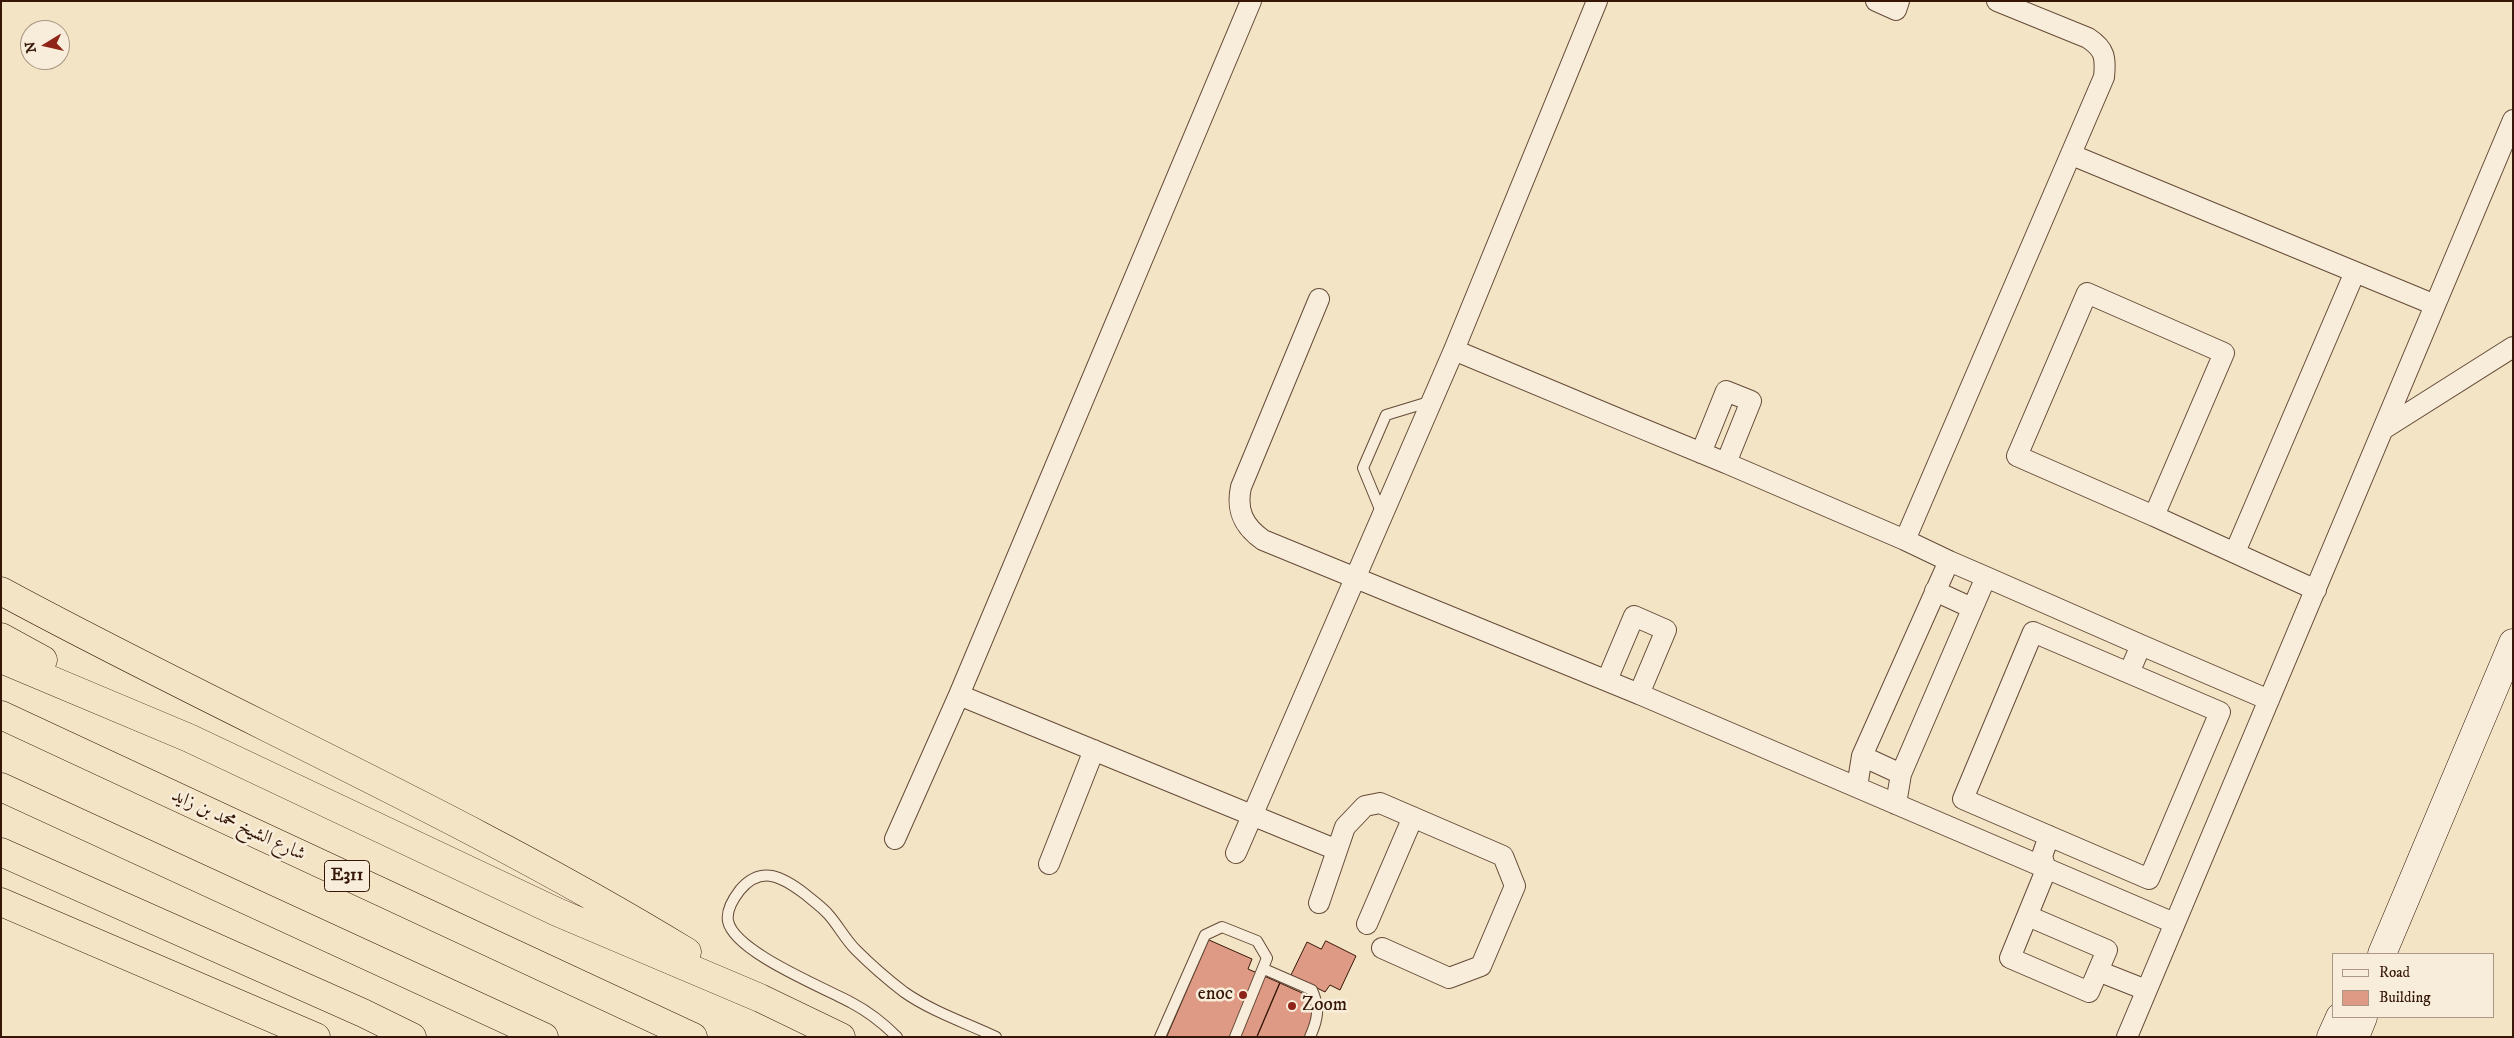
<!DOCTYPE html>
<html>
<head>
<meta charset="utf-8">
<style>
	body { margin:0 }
	#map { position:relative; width:2514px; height:1038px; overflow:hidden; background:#f3e4c6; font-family:"IM FELL DW Pica",serif }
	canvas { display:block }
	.frame { position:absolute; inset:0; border:2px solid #361707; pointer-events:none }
	.legend { position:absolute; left:2332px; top:953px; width:162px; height:65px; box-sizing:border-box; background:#f7edda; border:1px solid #aa9786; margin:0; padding:6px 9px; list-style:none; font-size:15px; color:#361707 }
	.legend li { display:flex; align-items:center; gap:10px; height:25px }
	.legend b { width:25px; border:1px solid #aa9786 }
	.north { position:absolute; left:20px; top:20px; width:50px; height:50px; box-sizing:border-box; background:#f7edda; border:1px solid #aa9786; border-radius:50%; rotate:261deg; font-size:14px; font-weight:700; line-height:20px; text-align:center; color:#361707 }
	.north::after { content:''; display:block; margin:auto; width:18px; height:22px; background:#8f2418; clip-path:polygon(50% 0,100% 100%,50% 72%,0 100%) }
</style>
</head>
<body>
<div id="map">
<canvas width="2514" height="1038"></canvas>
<div class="frame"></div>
<ul class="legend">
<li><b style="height:6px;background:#f7edda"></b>Road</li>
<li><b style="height:14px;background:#de9a84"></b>Building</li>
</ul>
<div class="north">N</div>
</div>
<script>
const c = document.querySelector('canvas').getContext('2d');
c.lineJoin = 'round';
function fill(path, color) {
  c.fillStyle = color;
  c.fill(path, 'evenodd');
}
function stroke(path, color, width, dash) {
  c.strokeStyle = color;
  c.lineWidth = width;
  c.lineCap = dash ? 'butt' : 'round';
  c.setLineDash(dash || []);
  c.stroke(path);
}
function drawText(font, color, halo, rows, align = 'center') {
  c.font = font + ' "IM FELL DW Pica",Amiri,serif';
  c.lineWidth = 5;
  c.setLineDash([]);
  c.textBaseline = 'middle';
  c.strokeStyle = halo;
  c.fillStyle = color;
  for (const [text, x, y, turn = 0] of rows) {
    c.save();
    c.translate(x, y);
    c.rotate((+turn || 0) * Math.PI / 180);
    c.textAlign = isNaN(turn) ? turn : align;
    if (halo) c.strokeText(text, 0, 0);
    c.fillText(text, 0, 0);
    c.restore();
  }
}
const building = new Path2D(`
	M1209 940 1252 959 1248 969 1280 983 1257 1037H1167Z
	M1326 941 1356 956 1340 990 1330 985 1325 992 1291 975 1307 942 1321 949Z
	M1280 983 1313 998 1316 1014 1305 1037H1257Z`);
const lane = new Path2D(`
	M1382 514 1363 468 1386 415 1432 401
	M1264 969 1312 990C1320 1008 1318 1019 1310 1037
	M897 1037C883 1023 869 1012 852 1003 825 988 734 952 728 921 726 910 733 899 740 890 762 864 784 878 805 894 812 900 822 907 828 914 838 925 845 939 856 950 871 965 887 979 904 992 931 1011 966 1023 996 1037
	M1160 1037 1205 935 1222 927 1257 941 1267 958 1235 1037`);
const street = new Path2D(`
	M1876 1 1896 10 1899 1
	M2072 155 2435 305
	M2087 293 2224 353 2154 516 2017 456Z
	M1319 299 1241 487C1236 510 1243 526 1263 540L1639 694 1666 630 1634 616 1607 680
	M1454 350C1545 388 1635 426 1726 463L1751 401 1726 391 1701 453
	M2385 428 2513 347
	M1726 463 1905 540
	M2154 516 2316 590
	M2235 552 2355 272
	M1986 577 2141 645
	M1935 591 1972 608
	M2033 632 2220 712 2149 879 1963 799Z
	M2129 673 2141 645 2269 700
	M1639 694 2174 923
	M959 695 1337 850
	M1862 756 1901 774 1896 804
	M1901 774 1986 577 1949 561
	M1857 787 1862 756 1949 561 1905 540 2104 77C2106 58 2105 49 2088 38L1997 1
	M895 839 959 695 1251 1
	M1236 853 1454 350 1597 1
	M1049 864 1094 750
	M1319 903 1345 827 1365 806 1380 803 1503 856 1515 886 1481 966 1449 978 1382 948
	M2028 916 2107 950 2089 992 2010 958 2046 870 2042 856 2049 836
	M1367 924 1413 817
	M2098 971 2146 990
	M2127 1037 2513 120`);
const secondary = new Path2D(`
	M2382 954 2513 643
	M2331 1037 2340 1017
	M2355 1037 2363 1017`);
const highway = new Path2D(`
	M1 591C228 714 466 817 687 952
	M1 637 43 660
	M1 659 189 738 557 912 760 998 841 1037
	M1 715 693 1037
	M1 787 544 1037
	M1 852 363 1013 412 1037
	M1 902 316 1037`);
const markers = [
	[1243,995,5,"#8f2418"],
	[1292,1006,5,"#8f2418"]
];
const shields = [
	[347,876,45]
];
const shieldNames = [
	["E311",347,876]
];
const streetNames = [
	["شارع الشيخ محمد بن زايد",238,826,25]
];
const poiNames = [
	["enoc",1233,995],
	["Zoom",1302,1006,"left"]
];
fill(building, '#de9a84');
stroke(building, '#361707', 1);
stroke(lane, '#654a37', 12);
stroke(street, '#654a37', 22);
stroke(secondary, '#361707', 29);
stroke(highway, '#361707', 29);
stroke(lane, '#f7edda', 10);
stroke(street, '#f7edda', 20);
stroke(secondary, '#f7edda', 28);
stroke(highway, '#f3e4c6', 28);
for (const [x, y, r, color] of markers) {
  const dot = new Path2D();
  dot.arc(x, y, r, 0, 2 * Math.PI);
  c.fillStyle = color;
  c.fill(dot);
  stroke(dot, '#f7edda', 2);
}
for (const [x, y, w] of shields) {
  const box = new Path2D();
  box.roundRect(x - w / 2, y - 15.5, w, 31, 4);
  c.fillStyle = '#f7edda';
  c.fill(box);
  stroke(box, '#361707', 1);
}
drawText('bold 18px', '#361707', null, shieldNames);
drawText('19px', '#361707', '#f7edda', streetNames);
drawText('19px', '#361707', '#f7edda', poiNames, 'right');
</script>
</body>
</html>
